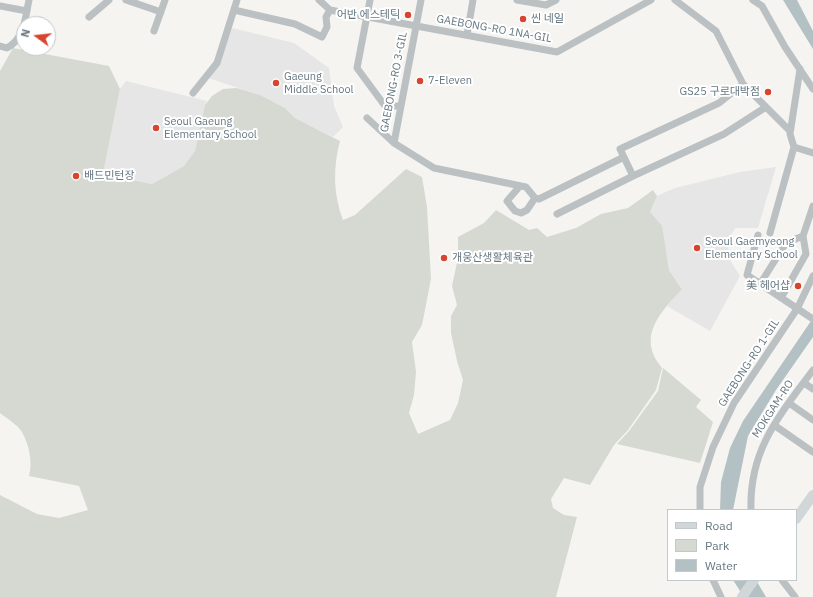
<!DOCTYPE html>
<html>
<head>
<meta charset="utf-8">
<style>
	body { margin:0 }
	#map { position:relative; width:813px; height:597px; overflow:hidden; background:#f5f4f1; font-family:"IBM Plex Sans",sans-serif }
	canvas { display:block }
	.legend { position:absolute; left:667px; top:509px; width:130px; height:72px; box-sizing:border-box; background:#fff; border:1px solid #c1c9cc; margin:0; padding:5px 7px; list-style:none; font-size:12px; color:#657780 }
	.legend li { display:flex; align-items:center; gap:8px; height:20px }
	.legend b { width:20px; border:1px solid #c1c9cc }
	.north { position:absolute; left:16px; top:16px; width:40px; height:40px; box-sizing:border-box; background:#fff; border:1px solid #c1c9cc; border-radius:50%; rotate:285deg; font-size:11px; font-weight:700; line-height:16px; text-align:center; color:#657780 }
	.north::after { content:''; display:block; margin:auto; width:14px; height:18px; background:#d7452e; clip-path:polygon(50% 0,100% 100%,50% 72%,0 100%) }
</style>
</head>
<body>
<div id="map">
<canvas width="813" height="597"></canvas>
<ul class="legend">
<li><b style="height:5px;background:#d1d6d9"></b>Road</li>
<li><b style="height:11px;background:#d5d9d1"></b>Park</li>
<li><b style="height:11px;background:#b3c1c4"></b>Water</li>
</ul>
<div class="north">N</div>
</div>
<script>
const c = document.querySelector('canvas').getContext('2d');
c.lineJoin = 'round';
function fill(path, color) {
  c.fillStyle = color;
  c.fill(path, 'evenodd');
}
function stroke(path, color, width, dash) {
  c.strokeStyle = color;
  c.lineWidth = width;
  c.lineCap = dash ? 'butt' : 'round';
  c.setLineDash(dash || []);
  c.stroke(path);
}
function drawText(font, color, halo, rows, align = 'center') {
  c.font = font + ' "IBM Plex Sans","Noto Sans KR",sans-serif';
  c.lineWidth = 4;
  c.setLineDash([]);
  c.textBaseline = 'middle';
  c.strokeStyle = halo;
  c.fillStyle = color;
  for (const [text, x, y, turn = 0] of rows) {
    c.save();
    c.translate(x, y);
    c.rotate((+turn || 0) * Math.PI / 180);
    c.textAlign = isNaN(turn) ? turn : align;
    if (halo) c.strokeText(text, 0, 0);
    c.fillText(text, 0, 0);
    c.restore();
  }
}
const built = new Path2D(`
	M228 27 294 43 329 68 334 106 343 127 333 137 295 118 285 108 260 95 205 77 217 63Z
	M126 81 207 101 205 105 195 152 184 166 152 184 103 174 120 89Z
	M776 167 758 228H735L729 239 728 257 740 276 710 331 667 306 682 288 669 270 667 256 650 212 657 196 675 188 740 172Z`);
const green = new Path2D(`
	M13 48 109 66 120 89 103 174 152 184 184 166 195 151 205 105 212 96 223 89 237 88 260 95 285 108 295 118 340 141C333 167 333 194 343 220L355 215 406 169 422 177 427 207 431 279 422 325 412 342 416 372 414 395 409 413 418 434 450 420 458 403 463 380 457 361 451 333V316L457 305 452 286 458 258V237L484 223 496 210 529 230 537 228 547 237 576 228 601 214 628 208 653 190 657 196 650 212 662 226 669 270 682 289C660 313 636 337 662 368L656 390 628 430 614 445 590 485 564 478 551 499 553 508 564 515 577 517 556 597H0V495L37 514 59 518 88 510 79 486 29 476C33 462 29 445 22 432 18 425 6 418 0 413V71Z
	M663 368 701 400 696 407 713 422 700 463 617 444 629 431 658 391Z`);
const water = new Path2D(`
	M783 0H797L813 31V49Z
	M813 318V337L776 390 748 436 733 510H720L721 482 730 448 743 421Z
	M733 580H756L766 597H744Z`);
const minor = new Path2D(`
	M126 0 161 12
	M319 0 330 10 557 52 651 0
	M370 0 357 68 385 106H401
	M517 0 546 5 556 0
	M675 0 716 31 743 84 719 103 620 149 633 176 724 134 766 107
	M753 0 762 6 785 47 813 89
	M0 6 27 11
	M234 10 295 24 322 37 327 27 326 17 330 10
	M89 17 109 0
	M154 31 165 0
	M467 35 473 0
	M0 46 7 48C25 38 25 18 29 0
	M743 84 790 131
	M193 93 217 63 237 0
	M367 118 394 143 434 168 526 187 535 198 539 199 624 157
	M394 143 421 0
	M794 147 813 153
	M520 186 507 201 515 211 521 213 527 210 535 198
	M557 214 633 176
	M770 233 794 147 790 134 800 69
	M758 235 747 275 813 319
	M760 284 786 243 803 236
	M781 298 806 254 803 236 813 206
	M804 383 813 389
	M789 403 813 420
	M774 425 813 452
	M700 510V487L713 447 734 403 797 309 813 276
	M751 510C749 450 779 416 813 370
	M713 580 721 597
	M782 580 795 597`);
const secondary = new Path2D(`
	M796 519 813 495
	M742 597 754 580`);
const markers = [
	[408,15,4,"#d7452e"],
	[523,19,4,"#d7452e"],
	[420,81,4,"#d7452e"],
	[276,83,4,"#d7452e"],
	[768,92,4,"#d7452e"],
	[156,128,4,"#d7452e"],
	[76,176,4,"#d7452e"],
	[697,248,4,"#d7452e"],
	[444,258,4,"#d7452e"],
	[798,286,4,"#d7452e"]
];
const poiNames = [
	["어반 에스테틱",400,15,"right"],
	["씬 네일",531,19],
	["Gaeung",284,77],
	["Middle School",284,90],
	["7-Eleven",428,81],
	["GS25 구로대박점",760,92,"right"],
	["Seoul Gaeung",164,122],
	["Elementary School",164,135],
	["배드민턴장",84,176],
	["Seoul Gaemyeong",705,242],
	["Elementary School",705,255],
	["개웅산생활체육관",452,258],
	["美 헤어샵",790,286,"right"]
];
const streetNames = [
	["GAEBONG-RO 1NA-GIL",494,29,10],
	["GAEBONG-RO 3-GIL",394,82,-79],
	["GAEBONG-RO 1-GIL",749,363,-57],
	["MOKGAM-RO",773,409,-57]
];
fill(built, '#e5e6e5');
fill(green, '#d5d9d1');
fill(water, '#b3c1c4');
stroke(minor, '#bbc0c3', 7);
stroke(secondary, '#d1d6d9', 10);
for (const [x, y, r, color] of markers) {
  const dot = new Path2D();
  dot.arc(x, y, r, 0, 2 * Math.PI);
  c.fillStyle = color;
  c.fill(dot);
  stroke(dot, '#fff', 1.5);
}
drawText('11px', '#657780', '#fff', poiNames, 'left');
drawText('11px', '#657780', '#fff', streetNames);
</script>
</body>
</html>
